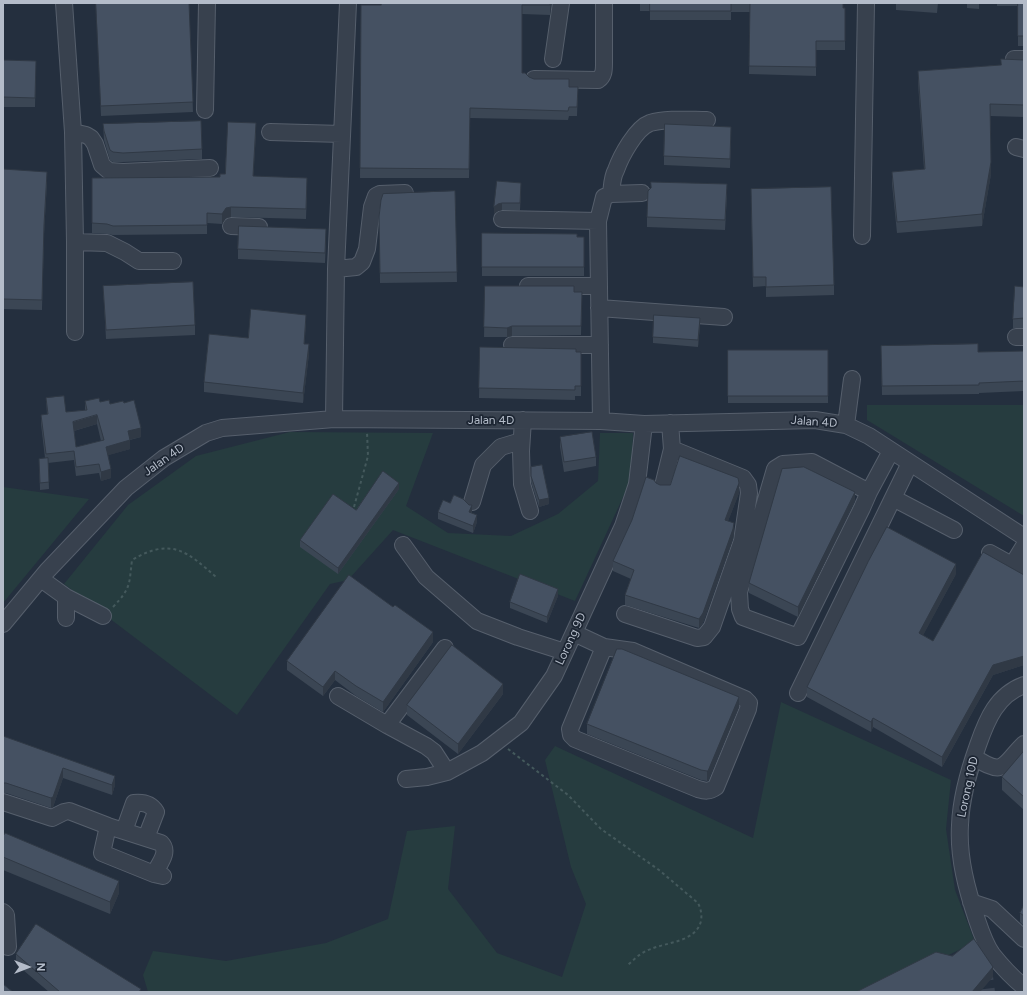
<!DOCTYPE html>
<html>
<head>
<meta charset="utf-8">
<style>
	body { margin:0 }
	#map { position:relative; width:1027px; height:995px; overflow:hidden; background:#242f3e; font-family:Figtree,sans-serif }
	canvas { display:block }
	.frame { position:absolute; inset:0; border:4px solid #b4bcc9; pointer-events:none }
	.north { position:absolute; left:8px; top:947px; width:40px; height:40px; -webkit-text-stroke:3px #1d2633; paint-order:stroke; rotate:90deg; font-size:11px; font-weight:700; line-height:16px; text-align:center; color:#b4bcc9 }
	.north::after { content:''; display:block; margin:auto; width:14px; height:18px; background:#b4bcc9; clip-path:polygon(50% 0,100% 100%,50% 72%,0 100%) }
</style>
</head>
<body>
<div id="map">
<canvas width="1027" height="995"></canvas>
<div class="frame"></div>
<div class="north">N</div>
</div>
<script>
const c = document.querySelector('canvas').getContext('2d');
c.lineJoin = 'round';
function fill(path, color) {
  c.fillStyle = color;
  c.fill(path, 'evenodd');
}
function stroke(path, color, width, dash) {
  c.strokeStyle = color;
  c.lineWidth = width;
  c.lineCap = dash ? 'butt' : 'round';
  c.setLineDash(dash || []);
  c.stroke(path);
}
function drawText(font, color, halo, rows, align = 'center') {
  c.font = font + ' Figtree,sans-serif';
  c.lineWidth = 3.5;
  c.setLineDash([]);
  c.textBaseline = 'middle';
  c.strokeStyle = halo;
  c.fillStyle = color;
  for (const [text, x, y, turn = 0] of rows) {
    c.save();
    c.translate(x, y);
    c.rotate((+turn || 0) * Math.PI / 180);
    c.textAlign = isNaN(turn) ? turn : align;
    if (halo) c.strokeText(text, 0, 0);
    c.fillText(text, 0, 0);
    c.restore();
  }
}
const green = new Path2D(`
	M867 405H1024V516L867 420Z
	M290 432 433 433 406 506 448 533 511 536 558 514 598 481 600 433H633L631 480 575 601 393 530 348 580 330 584 237 715 64 584 128 505 196 456Z
	M3 487 89 499 3 603Z
	M781 702 951 780 946 829 955 890 975 942 874 992H148L143 975 153 951 226 961 326 943 388 919 407 831 455 826 448 889 497 953 562 977 586 904 571 867 545 760 555 746 753 838Z`);
const minorTunnel = new Path2D(`
	M985 965 984 969 987 992`);
const path = new Path2D(`
	M354 507 368 456 367 432
	M113 607C131 588 129 585 132 560 171 537 187 551 217 578
	M508 749 568 795 601 829 659 870 698 903C701 909 702 915 701 921 696 942 667 942 651 949 642 952 635 958 628 965`);
const minor = new Path2D(`
	M64 3 73 132 75 242V332
	M553 59 561 3
	M1014 59H1024
	M534 79 598 80C604 76 604 70 604 63V3
	M205 110 207 3
	M73 132 86 135 91 138 95 144 102 165 109 171 123 172 210 168
	M270 132 342 134
	M1016 147 1024 149
	M611 194C612 186 612 177 616 170 621 156 636 128 650 123 666 118 690 120 707 120
	M502 219 598 221
	M231 226 259 227
	M862 236 866 3
	M75 242 107 243 125 252 139 261H173
	M336 269 356 267 362 262 367 249 372 207 376 196 380 194 405 193
	M528 286H599
	M599 308 724 317
	M1016 337H1024
	M512 345H600
	M334 419 336 269 348 3
	M523 420 521 451 522 484 530 511
	M601 421 598 221 604 197 611 194 642 193
	M846 425 852 379
	M663 486 672 449 670 423
	M869 492 862 508 798 637 743 617 740 609 739 592 775 469 783 464 812 462 869 492 891 451
	M893 498 954 530
	M472 502 483 465 501 447 521 441
	M403 545 426 577 477 621 518 637 565 652
	M990 553 1024 572
	M1013 564 1024 546
	M41 579 66 597 103 616
	M66 597V618
	M625 614 697 638 704 637 712 627 742 541 749 493 748 485 743 478 672 449
	M3 624 47 571 126 488 164 458 206 433 222 428 334 419 601 421 644 424 815 420 846 425 869 436 1024 537
	M574 633 604 647 633 651 745 699 749 703 748 709 716 787C709 792 705 791 698 789L575 739 571 735 570 729 604 647
	M1024 685C997 695 987 719 978 745 969 770 961 798 960 825 958 858 967 890 977 920 981 932 985 944 992 954 1000 964 1014 979 1024 987
	M798 693 910 463
	M338 696 387 725 426 746 434 752 447 772
	M387 725 445 648
	M974 757C1005 778 1003 764 1024 744
	M406 779 427 777 447 772 482 753 521 723 554 676 623 526 637 484 644 424
	M3 802 52 818 64 812 69 811 108 826 161 843C170 852 159 864 154 874
	M108 826 102 853 154 874 163 876
	M124 831 134 803C144 802 151 804 156 812L146 838
	M971 902 992 909 1024 939
	M3 912 6 915 8 947`);
const wall = new Path2D(`
	M96 3H189L193 112 101 116Z
	M381 3H551L550 15 522 14V73L529 77 534 79 569 87H578L577 116H569L568 120 470 118 469 178H360L361 5H381Z
	M640 3H843V8H845V50H816V76L749 74 750 12H731V20H650V11H640Z
	M887 3H938L937 13 896 10V4Z
	M967 3H979V9L967 8Z
	M997 3H1024V46H1018V6H997Z
	M3 60 36 61 35 107H3Z
	M1024 60V117L990 116 991 174 982 226 897 233 892 184V172L924 169 918 83V71L1001 65Z
	M103 124 202 149V159L123 162H113L110 160 104 140Z
	M256 133 253 176 307 188 306 219 231 217 226 218 222 224 207 223V234L113 235 107 234 92 233V178L220 177 225 174Z
	M731 137 730 168 664 165V156Z
	M3 169 47 182 44 234 42 310 3 309Z
	M497 181 521 190 520 210H502L498 211 494 214Z
	M455 191 457 282 380 283 379 217Z
	M727 194 725 230 647 227V217Z
	M751 198 834 285V295L766 297V286L753 287Z
	M482 233 584 237V276H482Z
	M326 238 325 263 238 259V249Z
	M103 286 195 325V335L106 339Z
	M485 286 582 292 581 335 512 336 507 337H484Z
	M1024 287V328H1013V319Z
	M306 324 304 344 309 354 303 403 204 392V382L248 338Z
	M700 325 698 347 653 343V337Z
	M881 346 978 352 1024 351V391L979 393V394L882 395Z
	M480 347 581 352V396H575V400L479 398Z
	M728 350H828V403H728Z
	M46 398 66 412 85 410V401L110 404 124 403 141 437 130 440V449L108 455 111 478 101 481 99 473 76 476 74 460 48 463 49 489 40 490 39 459 45 458 41 424V415H47ZM97 424 101 441 76 447 74 431Z
	M560 437 596 457V466L564 472 560 447Z
	M531 467 549 504 539 507 531 482Z
	M656 483 660 485 739 493 728 521 734 533 733 539 703 623 699 628 625 605V595L631 579 613 571V561L632 520Z
	M399 489 338 574 300 547V540L356 510Z
	M855 501 798 617 749 593V583Z
	M450 503 472 511V513L477 522 473 533 438 519V512Z
	M956 574 923 635 933 641 1024 575V665L993 675 942 767 873 727 871 732 807 697V687Z
	M558 596 547 623 510 608V602Z
	M433 642 383 712 356 696 335 680 323 696 287 670V661Z
	M503 694 458 754 407 715V705Z
	M739 707 708 781H707L701 780 587 734V724Z
	M3 736 115 785 112 795 63 778 53 807 51 808 6 793H3Z
	M1024 751V810L1002 790V777Z
	M3 837 119 893 110 914 3 870Z
	M1024 905V926L1020 922V913Z
	M16 954 141 992H49L16 964Z`);
const shadedWall = new Path2D(`
	M550 3H551L550 15Z
	M256 123V133L253 185V176Z
	M991 162V174L982 226V214Z
	M47 172 44 234 42 310 44 225Z
	M521 183V190L520 210V203Z
	M502 203V210L498 211 494 214V207L498 204Z
	M231 207V217L226 218 222 224V214L226 208Z
	M326 229V238L325 263V253Z
	M306 315V324L304 353V344Z
	M700 318V325L698 347V340Z
	M512 326V336L507 337V328Z
	M309 344V354L303 403V393Z
	M97 415V424L73 431V422Z
	M141 428V437L128 440V431Z
	M130 440V449L106 456V447Z
	M111 469V478L101 481V472Z
	M399 483V489L338 574V568Z
	M739 483V493L725 529V520Z
	M855 492V501L798 617V607Z
	M549 498V504L539 507V500Z
	M472 505V511L469 519V512Z
	M477 515V522L473 533V526Z
	M734 523V533L733 539 703 623 699 628V619Z
	M956 564V574L919 643V633Z
	M558 589V596L547 623V617Z
	M433 632V642L383 712V702Z
	M1024 656V665L993 675 942 767V757L993 665Z
	M335 671V680L323 696V687Z
	M503 684V694L458 754V744Z
	M739 697V707L708 781H707V771Z
	M873 718V727L871 732V722Z
	M63 768V778L53 807 51 808V798Z
	M115 776V785L112 795V785Z
	M119 881V893L110 914V902Z
	M993 967V977L980 992H972Z`);
const building = new Path2D(`
	M96 3H189L193 102 101 106Z
	M381 3H550V5H522V73H525L529 77 534 79H569V87H578L577 107H569L568 111 470 108 469 169 360 168 361 5H381Z
	M650 3H731V11H650Z
	M736 3H843V8H845V41H816V67L749 66 750 3Z
	M1018 3H1024V36H1018Z
	M1001 59 1024 60V105L990 104 991 162 982 214 897 222 892 172 925 169 918 71 1001 65Z
	M3 60 36 61 35 98 3 97Z
	M201 121 202 149 123 153 113 152 110 150 104 131 103 124Z
	M228 122 256 123 253 176 307 178 306 209 231 207 226 208 222 214 207 213V225L113 226 107 224 92 223V178L220 177V174H225Z
	M665 124 731 127 730 159 664 156Z
	M3 169 47 172 44 225 42 300 3 299Z
	M497 181 521 183 520 203H502L498 204 494 207Z
	M651 182 727 184 725 220 647 217 648 191 651 188Z
	M831 187 834 285 766 287V277H753L751 189Z
	M455 191 457 272 380 273 379 217 381 200 383 194Z
	M239 226 326 229 325 253 238 249Z
	M482 233 577 234V237H584V267H482Z
	M193 282 195 325 106 330 103 286Z
	M485 286H574V292H582L581 326H512L507 328 484 327Z
	M1015 286 1024 287V318L1013 319Z
	M251 309 306 315 304 344H309L303 393 204 382 209 334 248 338Z
	M654 315 700 318 698 340 653 337Z
	M978 344V352L1024 351V381L979 383V385L882 386 881 346Z
	M480 347 576 349V352H581V386H575V390L479 388Z
	M728 350H828V396H728Z
	M64 396 66 412 87 410 85 401 99 398 100 402 109 400 110 404 123 401 124 403 134 400 141 428 128 431 130 440 106 447 111 469 101 472 99 464 76 467 74 451 46 454 41 415 48 414 46 398ZM97 415 104 440 76 447 73 422Z
	M592 432 596 457 564 462 560 437Z
	M680 456 738 478 739 483 725 520 734 523 733 529 703 613 699 619 625 595 634 570 613 561 632 520 646 477 654 480 656 483 660 485H670Z
	M48 458 49 482 40 483 39 459Z
	M542 465 549 498 539 500 531 476V467Z
	M804 467 855 492 798 607 749 583 782 469Z
	M383 471 399 483 338 568 300 540 333 494 356 510Z
	M454 495 463 499 469 505H472L469 512 477 515 473 526 438 512 443 500 450 503Z
	M887 527 956 564 919 633 933 641 983 552 1024 575V656L993 665 942 757 873 718 871 722 807 687 868 562Z
	M520 574 558 589 547 617 510 602Z
	M349 575 393 607 395 605 433 632 383 702 356 686 335 671 323 687 287 661Z
	M452 645 503 684 458 744 407 705Z
	M617 649H622L739 697 708 771H707L701 770 587 724Z
	M3 736 115 776 112 785 63 768 53 797 51 798 6 783H3Z
	M1024 751V797L1002 777Z
	M5 833 119 881 110 902 3 857V837Z
	M1024 905V916L1020 913Z
	M36 924 141 989 139 992H60L16 954Z
	M974 939 993 967 972 992H856L936 952 952 956Z
	M3 984 13 992H3Z`);
const streetNames = [
	["Jalan 4D",491,420],
	["Jalan 4D",814,422,4],
	["Jalan 4D",164,460,-35],
	["Lorong 9D",571,639,-65],
	["Lorong 10D",968,787,-78]
];
fill(green, '#263c3f');
stroke(minorTunnel, '#3a4453', 16, [16, 8]);
stroke(minor, '#565f6c', 18);
stroke(path, '#44595c', 2, [3, 3]);
stroke(minor, '#38414e', 16);
fill(wall, '#3b4654');
fill(shadedWall, '#303945');
fill(building, '#455162');
stroke(building, '#303945', 1);
drawText('12px', '#b4bcc9', '#1d2633', streetNames);
</script>
</body>
</html>
